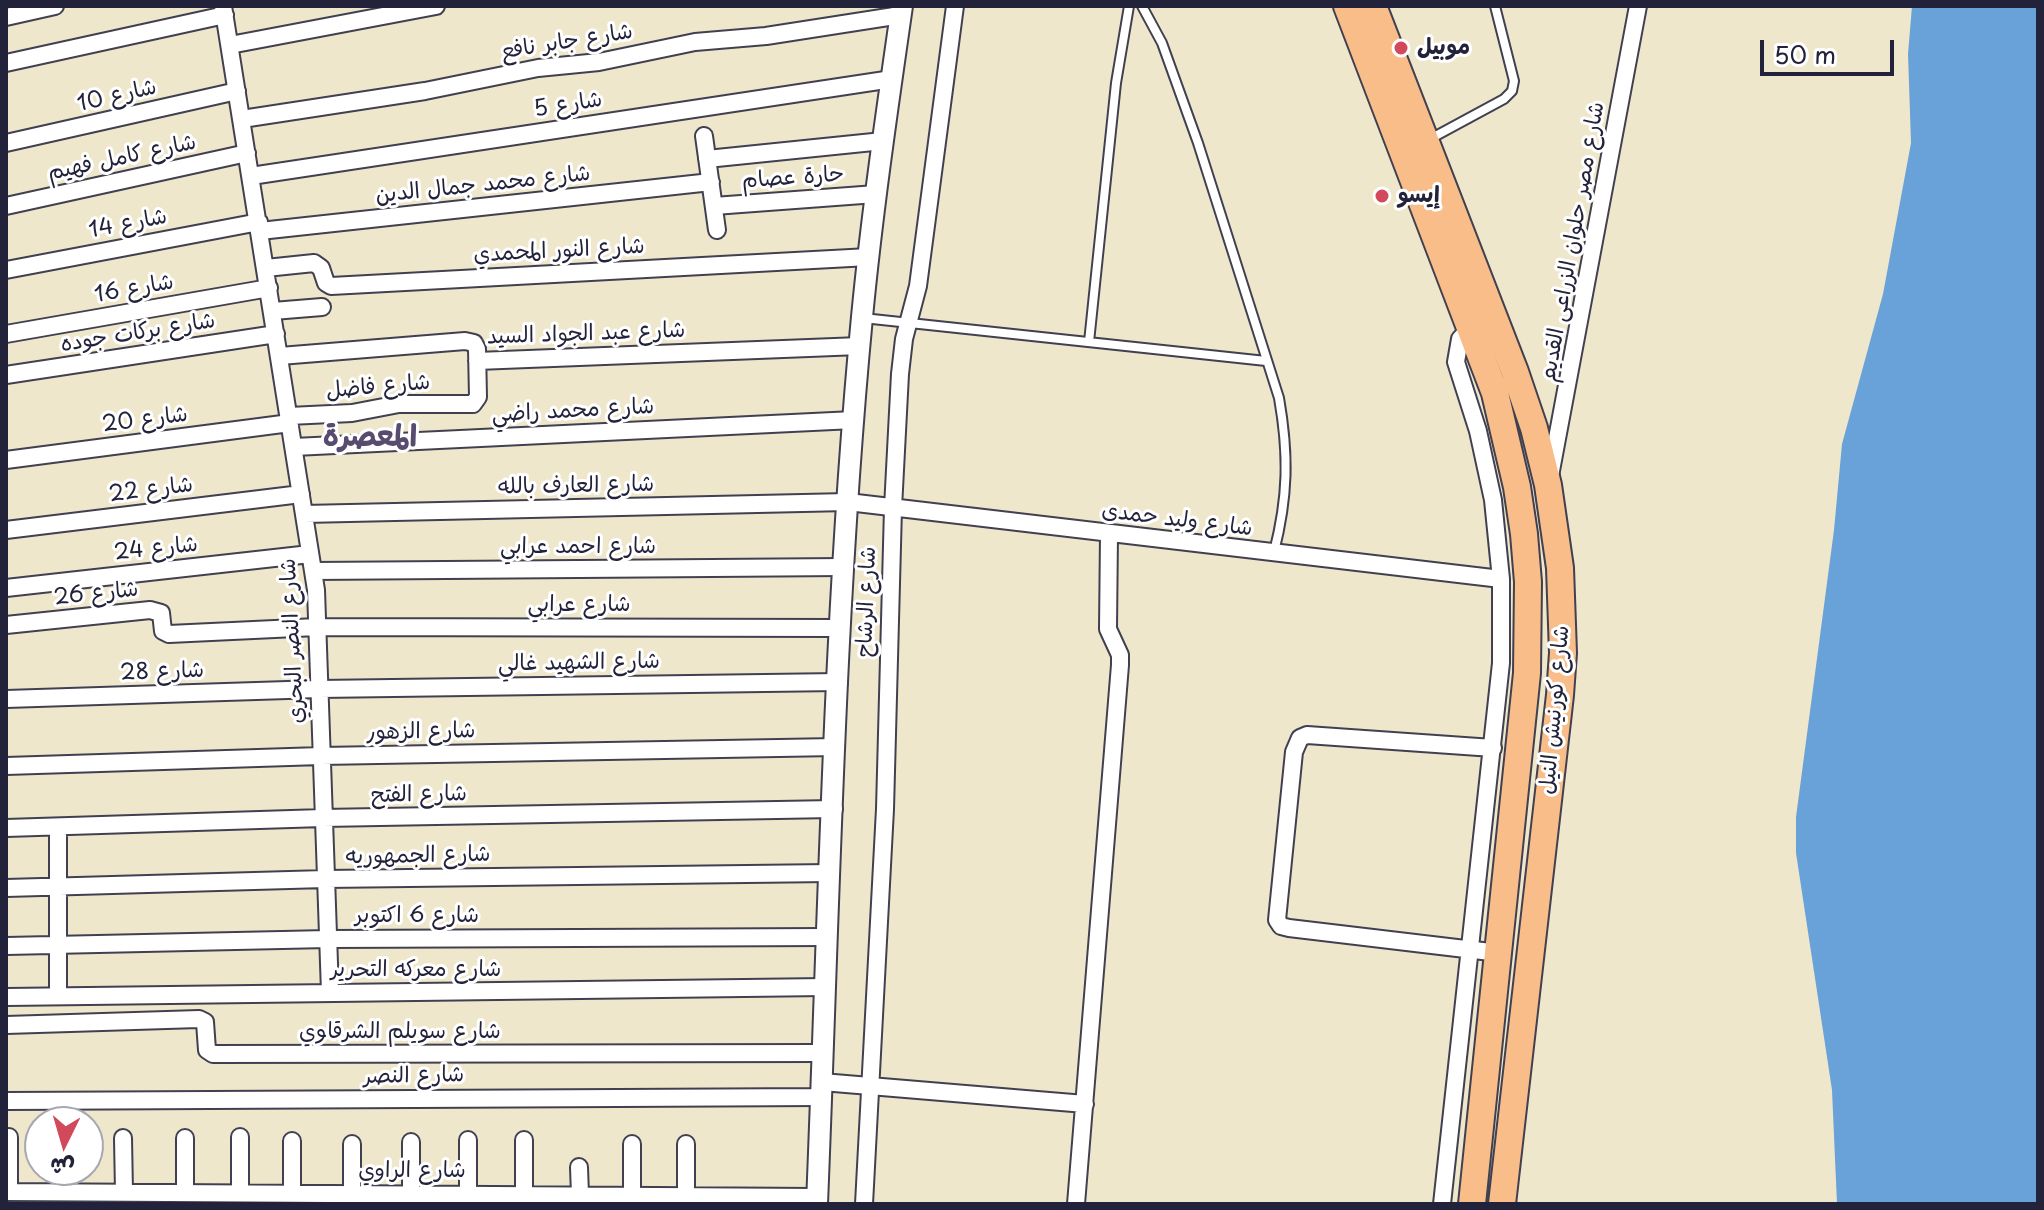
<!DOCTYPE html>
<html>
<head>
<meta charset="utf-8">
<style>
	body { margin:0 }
	#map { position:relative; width:2044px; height:1210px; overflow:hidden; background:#efe7cb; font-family:"Playpen Sans","Playpen Sans Arabic",sans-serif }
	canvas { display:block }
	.frame { position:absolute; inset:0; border:8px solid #22223b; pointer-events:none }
	.north { position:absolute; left:24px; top:1106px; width:80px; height:80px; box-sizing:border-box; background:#fff; border:2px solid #a7a7b1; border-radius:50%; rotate:185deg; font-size:22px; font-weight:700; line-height:32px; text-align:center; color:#22223b }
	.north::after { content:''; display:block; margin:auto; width:28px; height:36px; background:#d1495b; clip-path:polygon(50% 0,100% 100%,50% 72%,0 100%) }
	.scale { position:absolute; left:1760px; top:40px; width:134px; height:36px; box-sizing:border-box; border:4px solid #22223b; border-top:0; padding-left:10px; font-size:24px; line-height:28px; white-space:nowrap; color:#22223b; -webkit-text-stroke:6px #fff; paint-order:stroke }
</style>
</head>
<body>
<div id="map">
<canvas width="2044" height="1210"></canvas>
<div class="frame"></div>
<div class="north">ش</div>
<div class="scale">50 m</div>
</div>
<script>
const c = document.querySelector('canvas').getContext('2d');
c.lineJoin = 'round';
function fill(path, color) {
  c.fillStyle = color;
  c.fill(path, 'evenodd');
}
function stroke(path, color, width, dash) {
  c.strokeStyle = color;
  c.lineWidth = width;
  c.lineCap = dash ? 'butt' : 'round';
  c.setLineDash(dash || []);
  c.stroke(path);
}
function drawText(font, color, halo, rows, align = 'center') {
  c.font = font + ' "Playpen Sans","Playpen Sans Arabic",sans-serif';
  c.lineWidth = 6;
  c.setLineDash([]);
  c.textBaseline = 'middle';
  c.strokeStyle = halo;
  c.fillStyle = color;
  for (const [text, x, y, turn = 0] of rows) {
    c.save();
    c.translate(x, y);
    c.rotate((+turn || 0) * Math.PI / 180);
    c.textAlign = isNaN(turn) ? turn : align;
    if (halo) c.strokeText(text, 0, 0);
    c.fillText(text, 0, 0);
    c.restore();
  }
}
const water = new Path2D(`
	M1912 6H2038V1204H1837L1832 1090 1796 853V817L1834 530 1842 444 1883 294 1911 143 1908 54Z`);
const service = new Path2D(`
	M1142 6 1162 43 1198 143 1279 398C1289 455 1288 497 1274 552
	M1430 139 1504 99 1512 91 1514 81 1495 6
	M863 318 1266 361
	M1089 342 1116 83 1129 6`);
const minor = new Path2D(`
	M223 6 316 590 330 992
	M6 17 55 6
	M230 45 436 6
	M6 63 225 15
	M242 119 425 91 538 68 599 62 695 42 766 36 901 15
	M704 136 717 230
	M6 143 237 91
	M707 159 883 141
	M251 176 892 79
	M6 206 247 153
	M714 206 876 194
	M260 231 711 182
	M266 268 314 263 321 268 326 283 331 286 869 257
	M6 270 259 222
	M273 311 322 307
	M6 334 269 288
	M280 356 465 341 474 343 477 349 478 397 473 404H399L352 413 289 416
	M477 361 860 346
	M6 375 276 334
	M294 447 854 420
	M6 460 290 423
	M1550 476 1638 6
	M304 514 848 502 1501 579
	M6 530 301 494
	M313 571 844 567
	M6 588 310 554
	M6 625 150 610 161 613 163 631 169 634 317 627 841 628
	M6 699 319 689 839 682
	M1493 748 1307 735 1300 738 1294 752 1277 920 1281 926 1289 928 1499 953
	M6 766 321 756 836 747
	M58 827V996
	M6 828 323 818 834 809
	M6 888 325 879 831 873
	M6 946 328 939 828 937
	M6 997 826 987
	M6 1025 199 1019 205 1022 207 1050 213 1054 823 1053
	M822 1082 1085 1104
	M6 1101 822 1097
	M123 1138 124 1192
	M468 1140V1194
	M411 1142V1193
	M632 1144V1195
	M579 1167 580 1195
	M6 1192 817 1197
	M9 1192V1137
	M64 1192V1170
	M185 1192V1138
	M240 1192V1137
	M292 1192V1141
	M352 1193V1144
	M524 1194V1140
	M686 1196V1144
	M864 1204 885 809 893 508 900 374 904 339 918 286 955 6
	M1076 1204 1120 665V655L1108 629 1109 535
	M1442 1204 1501 663V579L1493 500 1478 431 1456 362 1460 339 1471 327`);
const tertiary = new Path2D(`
	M817 1204C829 909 834 611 862 317 872 213 887 110 902 6`);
const trunk = new Path2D(`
	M1347 6 1495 393 1517 487 1524 534 1528 582 1527 673 1472 1204
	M1373 6 1515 372 1534 428 1548 485 1560 568 1563 653 1560 695 1502 1204`);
const markers = [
	[1401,48,8,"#d1495b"],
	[1382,196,8,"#d1495b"]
];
const streetNames = [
	["شارع جابر نافع",567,42,-9],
	["شارع 10",117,96,-13],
	["شارع 5",568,105,-9],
	["شارع كامل فهيم",122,158,-12],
	["حارة عصام",793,178,-4],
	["شارع محمد جمال الدين",483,185,-6],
	["شارع 14",128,224,-11],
	["شارع مصر حلوان الزراعى القديم",1573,242,-80],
	["شارع النور المحمدي",559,251,-3],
	["شارع 16",134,289,-10],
	["شارع بركات جوده",138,333,-9],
	["شارع عبد الجواد السيد",586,334,-2],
	["شارع فاضل",378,387,-5],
	["شارع محمد راضي",573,411,-3],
	["شارع 20",145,420,-7],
	["شارع العارف بالله",576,486,-1],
	["شارع 22",151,490,-7],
	["شارع وليد حمدى",1177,520,7],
	["شارع احمد عرابي",578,547],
	["شارع 24",156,549,-6],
	["شارع 26",96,594,-6],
	["شارع الرشاح",867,602,-88],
	["شارع عرابي",579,605],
	["شارع النصر البحري",293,641,-93],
	["شارع الشهيد غالي",579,663,-1],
	["شارع 28",162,672,-2],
	["شارع كورنيش النيل",1555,710,-85],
	["شارع الزهور",421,732,-1],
	["شارع الفتح",419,795,-1],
	["شارع الجمهوريه",418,856,-1],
	["شارع 6 اكتوبر",417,916],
	["شارع معركه التحرير",416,970],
	["شارع سويلم الشرقاوي",400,1032],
	["شارع النصر",414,1076,-1],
	["شارع الراوي",412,1171]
];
const poiNames = [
	["موبيل",1417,48],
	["إيسو",1398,196]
];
const districtNames = [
	["المعصرة",370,438]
];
fill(water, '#68a2d8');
stroke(service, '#414051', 12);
stroke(minor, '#414051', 20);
stroke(tertiary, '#414051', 24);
stroke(trunk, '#414051', 30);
stroke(service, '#fff', 8);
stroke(minor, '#fff', 16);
stroke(tertiary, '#fff', 20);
stroke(trunk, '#f8bd89', 26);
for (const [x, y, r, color] of markers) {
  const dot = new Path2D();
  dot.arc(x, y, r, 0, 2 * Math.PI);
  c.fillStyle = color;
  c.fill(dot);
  stroke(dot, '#fff', 3);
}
drawText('22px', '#22223b', '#fff', streetNames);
drawText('bold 22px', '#22223b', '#fff', poiNames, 'left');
drawText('bold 30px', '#574c70', '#fff', districtNames);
</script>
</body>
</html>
